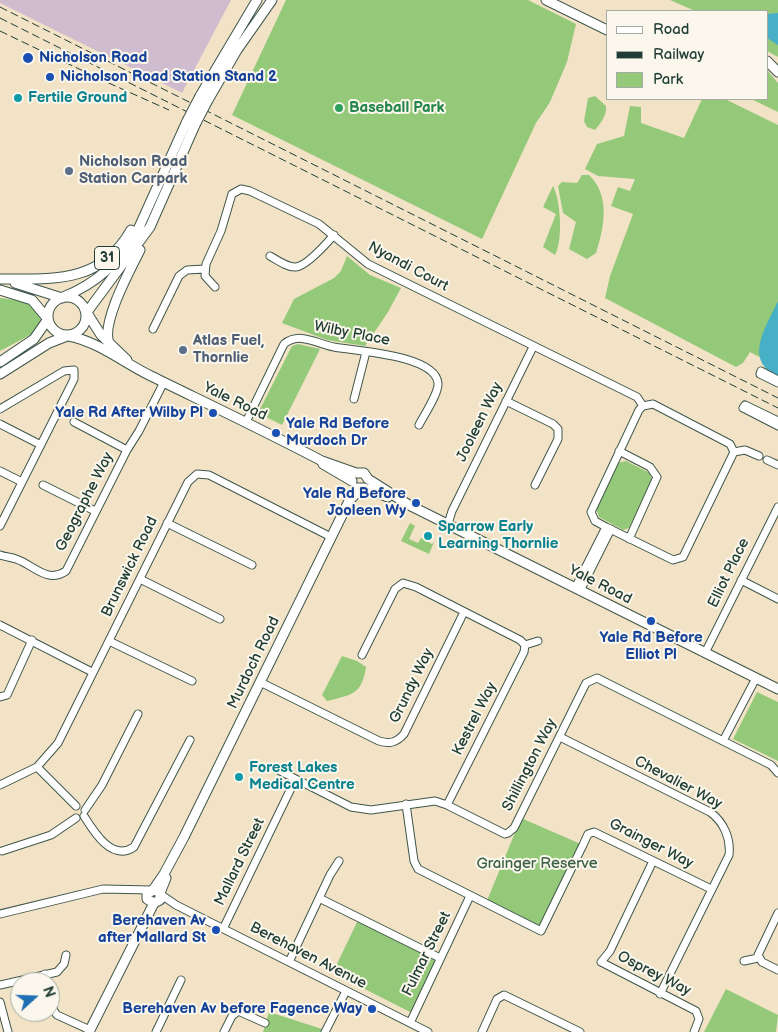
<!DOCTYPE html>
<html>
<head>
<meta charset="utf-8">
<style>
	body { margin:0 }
	#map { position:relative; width:778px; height:1032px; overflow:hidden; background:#f2e3c7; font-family:"Balsamiq Sans",sans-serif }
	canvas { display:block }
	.legend { position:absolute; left:606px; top:10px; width:162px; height:90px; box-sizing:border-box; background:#fbf7ec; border:1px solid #a3ada2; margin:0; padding:6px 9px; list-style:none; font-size:15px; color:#1f3d34 }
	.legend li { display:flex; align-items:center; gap:10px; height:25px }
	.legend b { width:25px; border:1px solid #a3ada2 }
	.north { position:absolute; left:10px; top:972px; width:50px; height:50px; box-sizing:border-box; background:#fbf7ec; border:1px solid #a3ada2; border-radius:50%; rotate:70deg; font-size:14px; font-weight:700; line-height:20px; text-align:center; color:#1f3d34 }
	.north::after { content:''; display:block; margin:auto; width:18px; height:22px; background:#1f6fb2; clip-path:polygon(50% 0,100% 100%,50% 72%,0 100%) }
</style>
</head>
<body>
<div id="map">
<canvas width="778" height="1032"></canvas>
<ul class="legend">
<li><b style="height:6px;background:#fff"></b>Road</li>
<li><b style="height:6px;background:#1f3d34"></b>Railway</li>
<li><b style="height:14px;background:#94c97a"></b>Park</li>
</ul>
<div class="north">N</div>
</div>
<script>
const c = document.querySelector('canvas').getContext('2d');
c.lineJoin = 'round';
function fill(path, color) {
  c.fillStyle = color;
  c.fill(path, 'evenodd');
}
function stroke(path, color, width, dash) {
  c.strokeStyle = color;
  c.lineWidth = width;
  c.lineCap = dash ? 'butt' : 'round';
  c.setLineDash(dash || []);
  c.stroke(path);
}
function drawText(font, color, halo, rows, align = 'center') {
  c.font = font + ' "Balsamiq Sans",sans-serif';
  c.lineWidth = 4;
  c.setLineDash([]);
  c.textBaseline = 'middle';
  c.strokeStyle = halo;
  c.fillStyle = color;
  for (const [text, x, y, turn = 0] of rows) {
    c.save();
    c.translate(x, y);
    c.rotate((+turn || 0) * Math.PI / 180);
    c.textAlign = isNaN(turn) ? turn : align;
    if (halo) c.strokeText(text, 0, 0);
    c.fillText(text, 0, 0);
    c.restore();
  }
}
const industrial = new Path2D(`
	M0 0H231L182 93 0 3Z`);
const green = new Path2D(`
	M286 0H528L576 24 567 62 550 102 536 123 482 239 232 115Z
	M670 0H778V57L767 51V11H695Z
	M767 70 778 83V112L751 99H767Z
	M595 96 606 106C607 115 601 123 595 130L587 127 584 121 588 98Z
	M702 99H725L778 125V367L750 352 743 363 736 367 605 298 610 276 633 214 611 206 618 187 630 191 635 179 598 176 585 169 597 144 624 136 630 106 641 107V123L684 138Z
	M582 175H589C611 196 604 228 596 253L587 259 569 249 576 222 563 213 558 186 562 182 577 183Z
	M553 186C561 201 563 241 555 255L543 247 556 214 543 207Z
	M347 256 370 275 401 288 388 312 365 346 327 340 282 323 294 299 334 278 341 271Z
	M0 298C17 300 35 301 41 320L32 334 0 351Z
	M298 344 320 349 282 425 258 413 292 346Z
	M626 461 650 473 652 480 629 528 623 530 599 517 596 508 618 463Z
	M410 523 415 526 409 539 418 543 421 538 432 544 434 542 429 554 401 541Z
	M342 656 357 661 366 667C362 695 351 695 327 701L322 695Z
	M757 692 778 702V761L733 739Z
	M521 818 583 845 541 931 486 903Z
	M358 920 433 957 437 964 414 1008 410 1012 343 978 336 966Z
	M726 989 778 1015 776 1032H704Z
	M269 1012 322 1029 321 1032H263Z`);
const water = new Path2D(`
	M778 13V45L767 38V14Z
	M778 301V376C742 361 767 325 778 301Z`);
const minor = new Path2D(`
	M270 256C277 260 288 268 296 267 307 266 327 243 334 235
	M215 287 205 276 206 264 221 231 232 194 241 189 250 191 319 224 368 264 637 397 643 406
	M153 329 179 276 187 270 205 269
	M778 380 761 371 760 374 778 383
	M354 399 366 352
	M506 401 553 424 558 429V439L535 485
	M653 404 730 444 734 452 683 557 673 560 606 527 595 521 591 512 639 410 643 406Z
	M0 409 64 371 74 370V379L0 526
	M778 421 745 405 743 408 778 426
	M74 422 127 450
	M246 422 284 344C300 331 317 344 334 347 356 351 435 355 438 383 439 393 424 415 419 425
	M0 424 41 445
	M619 451 650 467 657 477 629 539
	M734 452 745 450 759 456
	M767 460 778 465
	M0 471 22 482
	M43 485 95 511
	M167 523 252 565
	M448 524 452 511 533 347
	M0 555C5 557 11 557 16 559 34 565 47 584 66 571L127 450 139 431 164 382
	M140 579 220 619
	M741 580 778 599
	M575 588 606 527
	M580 591 611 529
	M0 625 92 672
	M109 641 192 681
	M525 645 538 641
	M705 653 778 507
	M362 655 395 589 403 583 416 587 520 640 525 645 524 652 447 805
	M260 682 379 741C390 744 396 743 404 734L464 612
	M0 697 7 695 32 640
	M560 737 710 812C724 822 731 839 729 855L660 994
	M723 741 756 678
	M37 767 76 806
	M280 771 351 807 371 810 435 801 447 805 505 834 508 833 514 828 586 683 597 678 771 765 778 773
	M0 785 37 767 58 743 188 482 197 474 209 475 331 537
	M406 804 414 861 418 869 541 931 583 845 588 834 594 832 711 889
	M85 810 102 785 138 714
	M84 816C94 832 112 862 134 847L190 740
	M2 851 51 835 76 818
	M653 861 610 951 601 962 696 1011 699 1019 694 1032
	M160 894 176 905 428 1032
	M319 898 440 958
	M778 913 758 955 762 962 778 970
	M0 914 103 889 151 890
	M223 929 295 780
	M744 961 758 958
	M289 962 330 875 339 861
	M45 974 47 982
	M0 985 57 972 64 964 66 955
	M50 997 54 1011 57 1015 90 1030
	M0 1002 8 1032
	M410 1023 470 896
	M156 1032 181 980
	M224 1032 232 1016 238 1011 265 1023
	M325 1032 346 991
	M482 1032 497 999 504 995 580 1032`);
const major = new Path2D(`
	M546 0 607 30
	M767 61 778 72
	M200 96 257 0
	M208 100 237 50 272 0
	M0 279C52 279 101 284 131 230
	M15 283 62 298
	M0 290 32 300 47 318
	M48 316a19 19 0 1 1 38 0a19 19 0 1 1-38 0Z
	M63 297C98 283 116 264 136 234L187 121
	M87 312 150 227 195 125
	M87 313 101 335 127 360
	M69 336C99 342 124 363 151 376 208 404 265 431 322 461L323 464 352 481
	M109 343C101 323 130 270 140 250
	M0 362 34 339 48 319
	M0 374 49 343 67 336
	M322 461 356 473H364L368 479 409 505 778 689
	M356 488H364L388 497
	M153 890 164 874 184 837 349 501 360 489
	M160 893 155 890 147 893V899L154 903 160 900V893L166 878
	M89 1032 154 903`);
const rail = new Path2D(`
	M0 7 778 398
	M0 18 778 408
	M0 31 102 80 169 110`);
const majorBridge = new Path2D(`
	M187 121 200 96
	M195 125 208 100`);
const markers = [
	[28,58,6,"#1a4fb4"],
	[50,77,5,"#1a4fb4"],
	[18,98,5,"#0f9aa8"],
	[339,108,5,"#2e9e5b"],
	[69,171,5,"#5c6f8a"],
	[183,350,5,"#5c6f8a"],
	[213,413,5,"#1a4fb4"],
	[276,433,5,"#1a4fb4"],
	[416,503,5,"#1a4fb4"],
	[428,536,5,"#0f9aa8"],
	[651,621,5,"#1a4fb4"],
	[239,777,5,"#0f9aa8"],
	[216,930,5,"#1a4fb4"],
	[372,1009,5,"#1a4fb4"]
];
const shields = [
	[107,258,25]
];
const shieldNames = [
	["31",107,258]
];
const transitNames = [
	["Nicholson Road",39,58,"left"],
	["Nicholson Road Station Stand 2",60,77,"left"],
	["Yale Rd After Wilby Pl",203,413],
	["Yale Rd Before",286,424,"left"],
	["Murdoch Dr",286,441,"left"],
	["Yale Rd Before",406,494],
	["Jooleen Wy",406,511],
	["Yale Rd Before",651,638,"center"],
	["Elliot Pl",651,655,"center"],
	["Berehaven Av",206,921],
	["after Mallard St",206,938],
	["Berehaven Av before Fagence Way",362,1009]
];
const cultureNames = [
	["Fertile Ground",28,98],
	["Sparrow Early",438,527],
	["Learning Thornlie",438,544],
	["Forest Lakes",249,768],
	["Medical Centre",249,785]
];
const leisureNames = [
	["Baseball Park",349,108]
];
const serviceNames = [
	["Nicholson Road",79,162],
	["Station Carpark",79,179],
	["Atlas Fuel,",193,341],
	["Thornlie",193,358]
];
const streetNames = [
	["Nyandi Court",408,267,28],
	["Wilby Place",352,334,11],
	["Yale Road",235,402,26],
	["Jooleen Way",480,422,-64],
	["Geographe Way",85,502,-63],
	["Brunswick Road",130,567,-64],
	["Elliot Place",729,573,-64],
	["Yale Road",600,585,27],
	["Murdoch Road",254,663,-64],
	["Grundy Way",412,686,-64],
	["Kestrel Way",475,719,-63],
	["Shillington Way",530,765,-63],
	["Chevalier Way",678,783,28],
	["Grainger Way",651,844,27],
	["Mallard Street",240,862,-64],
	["Fulmar Street",427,954,-64],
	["Berehaven Avenue",308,956,27],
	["Osprey Way",654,974,27]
];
const parkNames = [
	["Grainger Reserve",537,864]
];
fill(industrial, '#cfbdcf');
fill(green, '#94c97a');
fill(water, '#47afc6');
stroke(minor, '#3f564a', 9);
stroke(major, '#3f564a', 11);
stroke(minor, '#fff', 7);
stroke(major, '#fff', 9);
stroke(rail, '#1f3d34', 1, [8, 4]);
stroke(majorBridge, '#3f564a', 11, []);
stroke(majorBridge, '#fff', 9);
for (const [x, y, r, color] of markers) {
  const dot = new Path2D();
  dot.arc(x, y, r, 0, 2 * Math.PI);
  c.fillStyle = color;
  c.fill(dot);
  stroke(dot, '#fbf7ec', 2);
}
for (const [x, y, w] of shields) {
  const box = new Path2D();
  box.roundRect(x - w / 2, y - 11.5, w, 23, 4);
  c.fillStyle = '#fbf7ec';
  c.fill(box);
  stroke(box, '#1f3d34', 1);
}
drawText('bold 14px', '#1f3d34', null, shieldNames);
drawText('bold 15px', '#164399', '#fbf7ec', transitNames, 'right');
drawText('bold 15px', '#0d838f', '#fbf7ec', cultureNames, 'left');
drawText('bold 15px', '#27864d', '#fbf7ec', leisureNames, 'left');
drawText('bold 15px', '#4e5e75', '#fbf7ec', serviceNames, 'left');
drawText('15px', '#1f3d34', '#fbf7ec', streetNames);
drawText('15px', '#3c6046', '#fbf7ec', parkNames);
</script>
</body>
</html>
